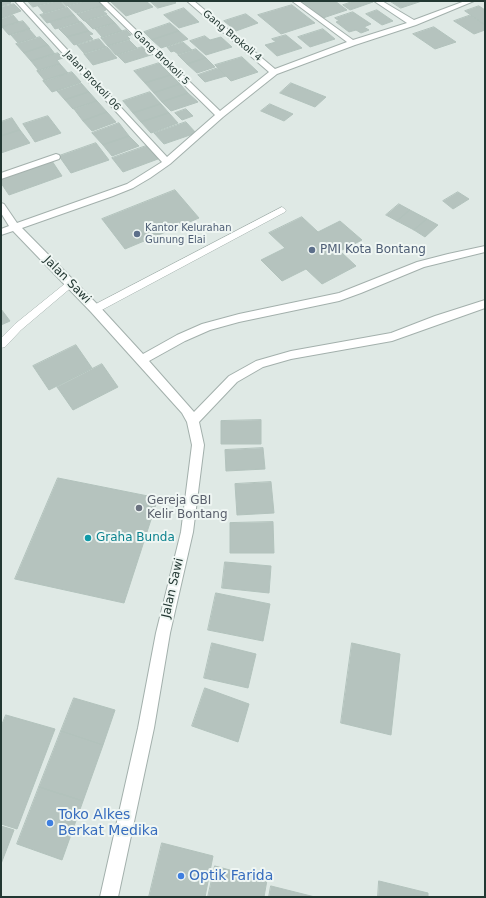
<!DOCTYPE html>
<html>
<head>
<meta charset="utf-8">
<style>
	body { margin:0 }
	#map { position:relative; width:486px; height:898px; overflow:hidden; background:#dfe9e5; font-family:"DejaVu Sans",sans-serif }
	canvas { display:block }
	.frame { position:absolute; inset:0; border:2px solid #223732; pointer-events:none }
</style>
</head>
<body>
<div id="map">
<canvas width="486" height="898"></canvas>
<div class="frame"></div>
</div>
<script>
const c = document.querySelector('canvas').getContext('2d');
c.lineJoin = 'round';
function fill(path, color) {
  c.fillStyle = color;
  c.fill(path, 'evenodd');
}
function stroke(path, color, width, dash) {
  c.strokeStyle = color;
  c.lineWidth = width;
  c.lineCap = dash ? 'butt' : 'round';
  c.setLineDash(dash || []);
  c.stroke(path);
}
function drawText(font, color, halo, rows, align = 'center') {
  c.font = font + ' "DejaVu Sans",sans-serif';
  c.lineWidth = 4;
  c.setLineDash([]);
  c.textBaseline = 'middle';
  c.strokeStyle = halo;
  c.fillStyle = color;
  for (const [text, x, y, turn = 0] of rows) {
    c.save();
    c.translate(x, y);
    c.rotate((+turn || 0) * Math.PI / 180);
    c.textAlign = isNaN(turn) ? turn : align;
    if (halo) c.strokeText(text, 0, 0);
    c.fillText(text, 0, 0);
    c.restore();
  }
}
const building = new Path2D(`
	M1 1H9L11 3 1 6Z
	M28 1H54L33 7Z
	M57 1H60L65 7 44 13 38 6Z
	M61 1H83L66 6Z
	M85 1H98L103 6 76 13 68 6Z
	M114 1H146L153 7 126 16 111 2Z
	M150 1H174L176 3 158 8Z
	M301 1H335L347 10 323 18Z
	M354 1H371L373 2 350 10 343 5Z
	M390 1H422L401 8Z
	M14 4 21 11 1 18V7Z
	M292 5 315 23 281 34 258 15Z
	M102 6 106 10 103 11 107 14 84 21 77 14Z
	M479 6 485 10V25L465 11Z
	M67 7 74 15 47 23 40 15Z
	M184 8 199 22 179 28 164 15Z
	M377 10 393 21 382 25 366 14Z
	M353 12 371 24 364 27 369 30 361 33 356 30 349 32 336 22 339 21 335 18Z
	M246 14 258 23 236 31 224 21Z
	M13 15 19 22 2 27 1 19Z
	M74 15 80 22 55 29 50 22Z
	M107 15 115 23 93 29 85 21Z
	M471 15 485 25V30L474 34 454 21Z
	M23 21 30 29 9 35 2 27Z
	M81 22 89 31 67 37 59 29Z
	M115 23 122 31 102 37 95 29Z
	M170 23 179 31 152 40 144 32Z
	M434 27 456 42 435 49 413 34Z
	M29 29 36 37 18 43 11 35Z
	M323 29 335 39 310 47 298 37Z
	M126 30 131 35 127 36 130 39 108 46 101 38Z
	M89 31 93 34 89 35 93 39 74 45 67 37Z
	M179 31 188 39 161 48 152 40Z
	M286 35 302 48 277 56 265 45 276 42 272 39Z
	M205 36 210 40 221 37 232 47 206 55 190 41Z
	M40 37 48 45 24 53 16 44Z
	M99 39 106 47 84 53 77 45Z
	M129 40 137 48 116 55 108 46Z
	M183 42 192 50 178 54 174 51 171 52 167 47Z
	M48 45 55 54 31 61 24 53Z
	M145 46 154 54 125 63 117 55Z
	M107 47 117 58 93 65 84 54Z
	M196 49 206 58 187 64 178 55Z
	M58 53 63 58 57 60 60 64 39 71 31 61Z
	M242 57 258 72 231 81 215 65Z
	M206 58 215 67 197 73 187 64Z
	M159 63 171 75 145 83 134 71Z
	M60 64 68 73 45 81 37 71Z
	M218 68 226 76 205 82 198 75Z
	M72 72 81 82 52 92 43 81Z
	M171 75 180 84 154 93 145 83Z
	M81 83 89 92 65 100 57 91Z
	M291 83 326 97 315 107 280 93Z
	M180 84 188 93 162 102 154 93Z
	M89 92 97 101 73 109 65 100Z
	M150 92 161 104 133 113 123 101Z
	M188 93 198 102 171 111 162 102Z
	M97 101 107 112 83 121 74 109Z
	M161 104 169 113 141 122 133 113Z
	M270 104 293 114 284 121 261 111Z
	M186 109 193 116 182 120 175 113Z
	M107 112 116 122 92 131 83 121Z
	M169 113 178 123 151 133 141 122Z
	M48 116 61 133 35 142 23 124Z
	M12 118 20 130 1 136V122Z
	M186 122 196 133 164 144 154 133Z
	M119 123 129 136 103 145 92 133Z
	M20 130 30 143 1 153V136Z
	M129 136 139 146 112 156 103 145Z
	M96 143 109 160 71 173 59 156Z
	M146 146 158 159 123 172 112 158Z
	M52 161 62 176 9 195 1 183V179Z
	M175 190 199 218 125 249 102 219Z
	M458 192 469 199 453 209 443 201Z
	M399 204 410 210 397 221 386 215Z
	M410 210 427 219 414 230 397 221Z
	M302 217 318 232 340 221 362 240 340 251 356 266 322 284 306 269 282 281 261 260 285 248 269 233Z
	M427 219 438 225 425 237 414 230Z
	M1 309 10 321 1 325Z
	M76 345 92 368 49 390 33 366Z
	M102 364 118 387 73 410 57 387Z
	M261 420V444H221V421Z
	M263 448 265 469 226 471 225 450Z
	M58 478 158 498 124 603 15 579Z
	M271 482 274 513 237 515 235 484Z
	M273 522 274 553H230V523Z
	M225 562 271 566 269 593 222 588Z
	M216 593 270 604 263 641 208 630Z
	M212 643 256 654 248 688 204 678Z
	M352 643 400 654 391 735 341 723Z
	M205 688 249 704 238 742 192 726Z
	M74 698 115 710 103 745 61 731Z
	M6 715 55 729 17 829 1 824V727Z
	M61 731 103 745 83 801 39 787Z
	M39 787 83 801 62 860 17 844Z
	M1 826 14 830 1 864Z
	M162 843 213 856 205 897H149Z
	M215 866 267 880 264 897H208Z
	M379 881 428 893V897H378Z
	M271 886 315 897H269Z`);
const service = new Path2D(`
	M282 207 286 210 285 212 98 312 95 313 90 309 92 306Z
	M70 281 73 282 75 284 73 286 21 330 5 347 1 348V338L15 324 67 282Z`);
const minor = new Path2D(`
	M15 1H22L167 157 215 115 99 1H106L220 111 269 72 187 1H194L275 69 347 42 292 1H299L353 40 407 23 374 1H382L414 20 465 1H474L416 25 355 45 277 74 223 117 170 164 150 178 133 188 113 196 22 228 99 306 143 354 177 335 202 324 239 314 339 293 417 262 448 254 485 246V252L424 267 361 293 339 301 239 322 210 330 185 341 149 361 194 412 229 376 256 361 291 351 391 333 435 316 485 300V308L392 341 291 359 263 367 237 382 199 422 204 445 193 532 170 633 154 728 118 897H100L138 728 156 633 181 532 192 445 187 422 182 413 91 312 13 231 1 235V229L9 226 1 213V203L4 204 17 223 127 184 162 162Z
	M56 154 59 155 60 157 59 159 1 179V173Z`);
const markers = [
	[137,234,4,"#5c6f8a"],
	[312,250,4,"#5c6f8a"],
	[139,508,4,"#6b7280"],
	[88,538,4,"#0f9aa8"],
	[50,823,4,"#3f7fe0"],
	[181,876,4,"#3f7fe0"]
];
const farStreetnames = [
	["Gang Brokoli 4",232,36,40],
	["Gang Brokoli 5",161,58,44],
	["Jalan Brokoli 06",92,81,47]
];
const farServicenames = [
	["Kantor Kelurahan",145,228],
	["Gunung Elai",145,240]
];
const serviceNames = [
	["PMI Kota Bontang",320,250]
];
const streetNames = [
	["Jalan Sawi",67,280,45],
	["Jalan Sawi",173,588,-77]
];
const worshipNames = [
	["Gereja GBI",147,501],
	["Kelir Bontang",147,515]
];
const cultureNames = [
	["Graha Bunda",96,538]
];
const nearShopnames = [
	["Toko Alkes",58,815],
	["Berkat Medika",58,831],
	["Optik Farida",189,876]
];
fill(building, '#b5c3be');
stroke(building, '#b2c2bc', 1);
stroke(service, '#a3b0ac', 1);
stroke(minor, '#a3b0ac', 2);
fill(service, '#fff');
fill(minor, '#fff');
for (const [x, y, r, color] of markers) {
  const dot = new Path2D();
  dot.arc(x, y, r, 0, 2 * Math.PI);
  c.fillStyle = color;
  c.fill(dot);
  stroke(dot, '#eff6f3', 1.5);
}
drawText('10px', '#223732', '#eff6f3', farStreetnames);
drawText('10px', '#4e5e75', '#eff6f3', farServicenames, 'left');
drawText('12px', '#4e5e75', '#eff6f3', serviceNames, 'left');
drawText('12px', '#223732', '#eff6f3', streetNames);
drawText('12px', '#5b616d', '#eff6f3', worshipNames, 'left');
drawText('12px', '#0d838f', '#eff6f3', cultureNames, 'left');
drawText('14px', '#366cbe', '#eff6f3', nearShopnames, 'left');
</script>
</body>
</html>
